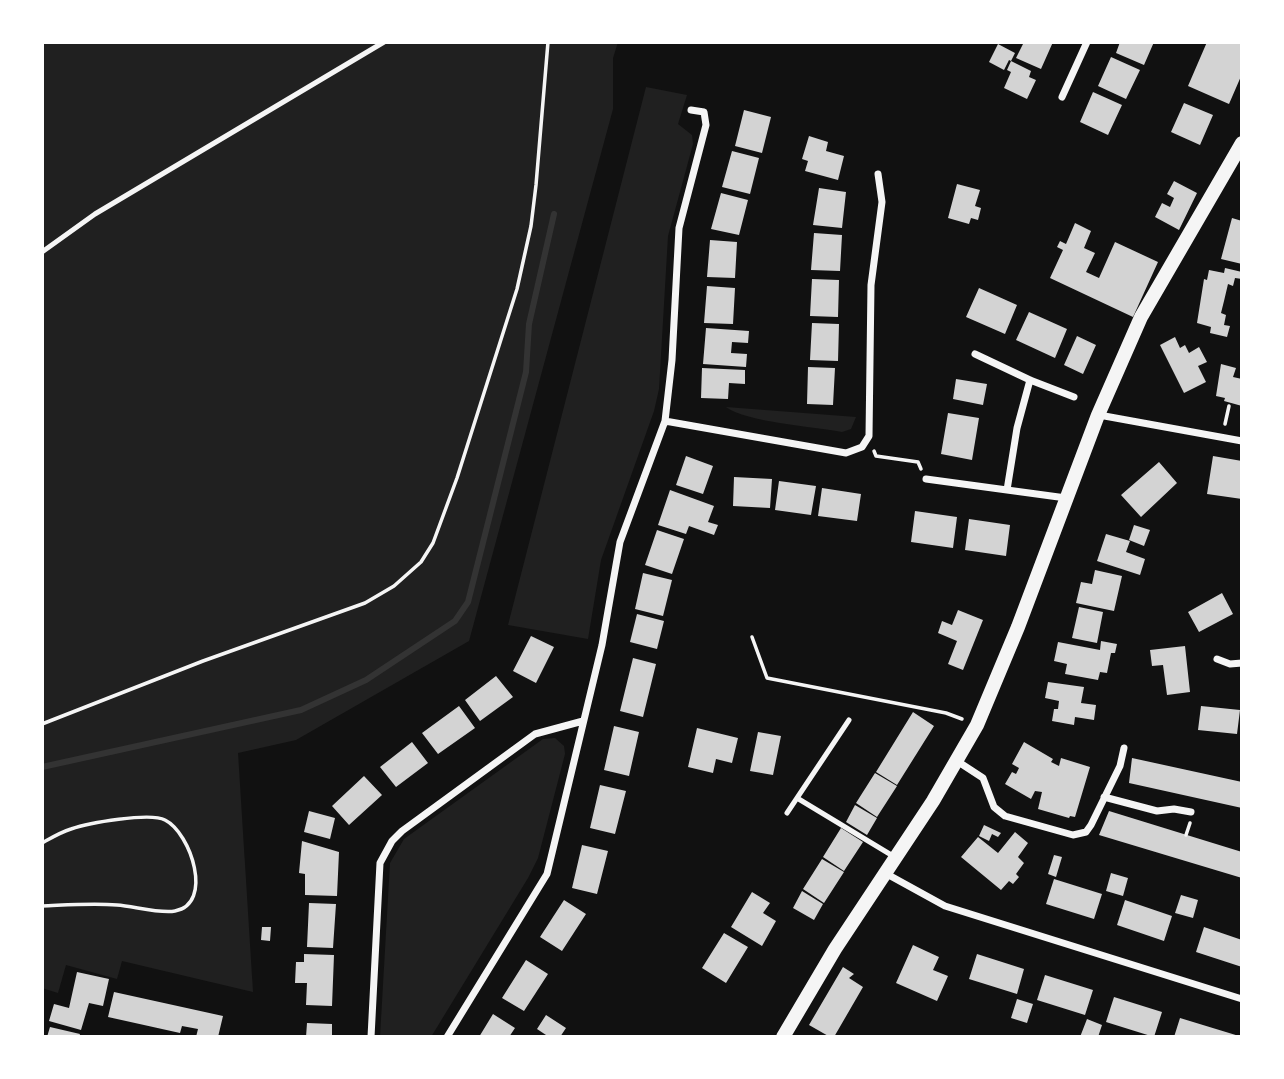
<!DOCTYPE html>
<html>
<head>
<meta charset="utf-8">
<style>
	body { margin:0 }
	#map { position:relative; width:1284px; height:1079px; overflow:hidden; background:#111; font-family:Raleway,sans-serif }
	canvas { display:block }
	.frame { position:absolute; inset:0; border:44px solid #fff; pointer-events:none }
</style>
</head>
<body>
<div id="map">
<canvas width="1284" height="1079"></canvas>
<div class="frame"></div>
</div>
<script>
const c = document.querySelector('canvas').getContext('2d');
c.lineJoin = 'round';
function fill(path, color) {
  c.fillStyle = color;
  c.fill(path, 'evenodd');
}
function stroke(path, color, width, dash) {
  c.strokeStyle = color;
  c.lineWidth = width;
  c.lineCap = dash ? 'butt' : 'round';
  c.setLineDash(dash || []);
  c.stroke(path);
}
const green = new Path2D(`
	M42 42H618L613 58V109L469 641 296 740 238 753 253 992 122 961 117 979 66 965 58 993 42 988Z
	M646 87 687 95 678 124 692 135 693 144 668 236 659 389 654 411 601 560 588 639 508 625Z
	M726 407 856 417 851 429 842 432C815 427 746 422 726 407Z
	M555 738 564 746 565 754 538 858 528 878 431 1037H380L390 863 404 839 543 739Z`);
const stream = new Path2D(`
	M42 767 301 710 366 680 455 621 468 602 526 372 529 324 554 214`);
const building = new Path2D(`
	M1024 42H1053L1041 69 1016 58Z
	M1120 42H1154L1144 65 1116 53Z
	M1207 42H1242V74L1229 104 1188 86Z
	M998 44 1015 53 1011 61 1031 71 1029 77 1036 80 1027 99 1004 88 1011 72 1007 70 1011 61 1009 60 1004 70 989 62Z
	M1111 57 1140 70 1126 99 1098 86Z
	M1093 92 1122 105 1108 135 1080 122Z
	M1184 103 1213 115 1200 145 1171 132Z
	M744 110 771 117 762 153 735 146Z
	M809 136 828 142 826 151 844 156 838 180 805 171 808 161 802 159Z
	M732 151 759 158 750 194 722 187Z
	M1174 181 1197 193 1179 230 1155 217 1162 203 1170 207 1174 198 1167 194Z
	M957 184 980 190 975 206 981 208 978 220 971 218 969 224 948 218Z
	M819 188 846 192 842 228 813 225Z
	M721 193 748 200 739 235 711 229Z
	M1232 218 1242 221V264L1221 259Z
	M1075 223 1091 231 1084 248 1095 253 1086 272 1099 278 1115 242 1158 262 1133 317 1050 278 1063 250 1057 247 1060 241 1066 244Z
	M814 233 842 235 840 271 811 270Z
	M710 240 737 242 735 278 707 277Z
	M1225 268 1242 272V279L1235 278 1233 286 1228 284 1224 301 1221 313 1226 315 1224 325 1230 326 1227 337 1210 333 1211 327 1197 323 1204 279 1207 280 1209 270 1224 273Z
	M812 279 839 280 838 317 810 316Z
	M707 286 735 288 733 324 704 323Z
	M979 288 1017 305 1005 334 966 317Z
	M1029 312 1067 329 1055 358 1016 340Z
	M812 323 839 324 838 361 810 360Z
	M706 328 749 331 748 343 732 342 731 353 747 354 746 367 703 364Z
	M1077 336 1096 345 1083 374 1064 365Z
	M1175 337 1180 348 1185 345 1189 353 1199 347 1207 362 1198 366 1206 382 1184 393 1160 345Z
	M1221 364 1236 368 1233 377 1242 379V406L1224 401 1225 398 1216 396Z
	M808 367 835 368 833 405 807 404Z
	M702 368 745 370V384L729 383 728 399 701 398Z
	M956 379 987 384 983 405 953 399Z
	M948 413 979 418 972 460 941 454Z
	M686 456 713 466 703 494 676 485Z
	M1213 456 1242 461V499L1207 494Z
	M1159 462 1177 483 1141 517 1121 495Z
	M734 477 772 479 770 508 733 506Z
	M779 481 816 486 811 515 775 510Z
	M822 488 861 494 857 521 818 516Z
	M670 490 714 506 708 522 718 525 714 535 689 526 686 534 658 525Z
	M915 511 957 517 953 548 911 542Z
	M969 519 1010 525 1006 556 965 550Z
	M1134 525 1150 530 1144 546 1129 540Z
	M657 530 684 539 672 574 645 565Z
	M1106 534 1130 541 1126 552 1145 559 1140 575 1097 561Z
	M1095 570 1122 576 1114 611 1076 603 1081 582 1092 584Z
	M643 573 672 580 663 616 635 609Z
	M1222 593 1233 614 1199 632 1188 612Z
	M1079 607 1103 612 1097 643 1072 638Z
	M958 610 983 620 963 670 948 664 957 641 938 633 942 621 952 625Z
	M637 614 664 621 657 649 630 642Z
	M531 636 554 647 536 683 513 671Z
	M1101 641 1117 644 1115 653H1111L1107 673 1100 672 1098 680 1065 674 1067 664 1054 661 1058 642 1100 650Z
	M1185 646 1190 692 1167 695 1163 665 1152 666 1150 650Z
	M633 658 656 664 643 717 620 711Z
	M496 676 513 697 480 721 465 700Z
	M1048 682 1084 687 1081 703 1096 705 1094 720 1075 717 1074 725 1052 721 1054 709H1058L1059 701 1045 698Z
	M459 706 475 728 438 754 422 733Z
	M1201 706 1240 710 1237 734 1198 730Z
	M913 712 934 726 897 785 876 772Z
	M614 726 639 732 629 776 604 770Z
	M697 728 738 738 732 763 716 759 713 773 688 767Z
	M758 732 781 736 773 775 750 771Z
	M412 742 428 763 396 787 380 767Z
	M1024 742 1053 759 1051 762 1059 766 1061 758 1090 767 1075 817 1070 816 1069 818 1038 809 1042 792 1035 791 1031 799 1005 784 1012 772 1016 774 1019 768 1012 764Z
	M1132 758 1242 782V808L1129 783Z
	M875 773 897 786 877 817 856 803Z
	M364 776 382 795 349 825 332 806Z
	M600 785 626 791 615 834 590 828Z
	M855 805 877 818 867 835 846 822Z
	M309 811 335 818 330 839 304 832Z
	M1109 811 1242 852V878L1099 835Z
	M984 825 1001 833 998 837 992 834 989 841 979 836Z
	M841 828 863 842 844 871 823 857Z
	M1015 832 1028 843 1018 857 1024 863 1016 874 1019 877 1013 884 1009 881 1001 890 961 857 978 837 998 853Z
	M302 841 339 852 337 896 305 895V874L299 873Z
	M582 845 608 851 597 894 572 888Z
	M1054 855 1062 857 1056 877 1048 874Z
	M822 859 844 872 824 903 803 889Z
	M1111 873 1128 878 1123 896 1106 891Z
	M1054 879 1102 894 1094 919 1046 904Z
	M802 891 823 904 814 920 793 908Z
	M752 892 770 903 763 913 776 921 762 946 731 927Z
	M1181 895 1198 900 1193 918 1175 913Z
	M564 900 586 914 562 951 540 937Z
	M1125 900 1172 916 1164 941 1117 925Z
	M309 903 336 904 333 948 307 947Z
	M262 927H271L270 941 261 940Z
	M1204 927 1242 940V967L1196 952Z
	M724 933 748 947 726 983 702 968Z
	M913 945 939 957 933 970 948 976 937 1001 896 983Z
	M304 954 334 955 332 1006 306 1005 307 983H295L296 962H304Z
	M977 954 1024 969 1017 994 969 979Z
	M526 960 548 974 524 1011 502 998Z
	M843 967 854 974 849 978 863 987 834 1037H830L809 1025Z
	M77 972 109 979 103 1006 89 1003 81 1030 49 1021 54 1004 69 1008Z
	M1045 975 1093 990 1085 1015 1037 1000Z
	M114 992 223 1016 218 1037H196L198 1029 182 1026 180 1033 108 1017Z
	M1114 997 1162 1012 1154 1037 1106 1022Z
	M1017 999 1033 1004 1027 1023 1011 1018Z
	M493 1014 515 1028 509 1037H479Z
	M546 1015 566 1028 560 1037H549L537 1029Z
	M1180 1018 1239 1036V1037H1174Z
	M1087 1019 1102 1025 1098 1037H1080Z
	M307 1023 332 1024V1037H306Z
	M50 1027 80 1034 79 1037H47Z`);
const path = new Path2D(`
	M1225 424 1229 406
	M874 451 876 456 918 462 921 469
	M752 637 767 678 946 713 962 719
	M42 724 203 661 365 603 394 586 421 562 433 543 457 478 517 289 531 226 536 185 548 42
	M1186 835 1190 823
	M42 843C51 838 61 832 71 829 88 823 150 812 165 820 191 833 214 904 175 911 160 914 133 906 117 905 92 903 67 905 42 906`);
const service = new Path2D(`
	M42 252 95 214 384 42
	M797 798 893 856
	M787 813 849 720`);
const minor = new Path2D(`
	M1062 97 1087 42
	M975 354 1030 380 1074 397
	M1099 415 1242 441
	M665 421 846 453 862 447 869 436 871 285 882 202 878 174
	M926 479 1066 498
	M1007 490 1017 428 1030 380
	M1217 659 1230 664 1242 663
	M957 761 983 778 994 807 1005 816 1073 835 1086 832 1091 825 1120 766 1124 748
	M1104 797 1157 811 1174 809 1191 812
	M885 873 945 906 1242 999
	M371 1037 380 863 392 841 402 831 535 734 583 721
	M447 1037 547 874 602 645 620 542 665 421 672 360 679 228 706 125 704 112 691 110`);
const secondary = new Path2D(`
	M783 1037 835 949 933 801 977 725 1018 627 1098 415 1141 317 1242 143`);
fill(green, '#202020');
stroke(stream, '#333', 6);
fill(building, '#d3d3d3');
stroke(path, '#f5f5f5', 3.5);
stroke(service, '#f5f5f5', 5);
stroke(minor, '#f5f5f5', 7);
stroke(secondary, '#f5f5f5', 14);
</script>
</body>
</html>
